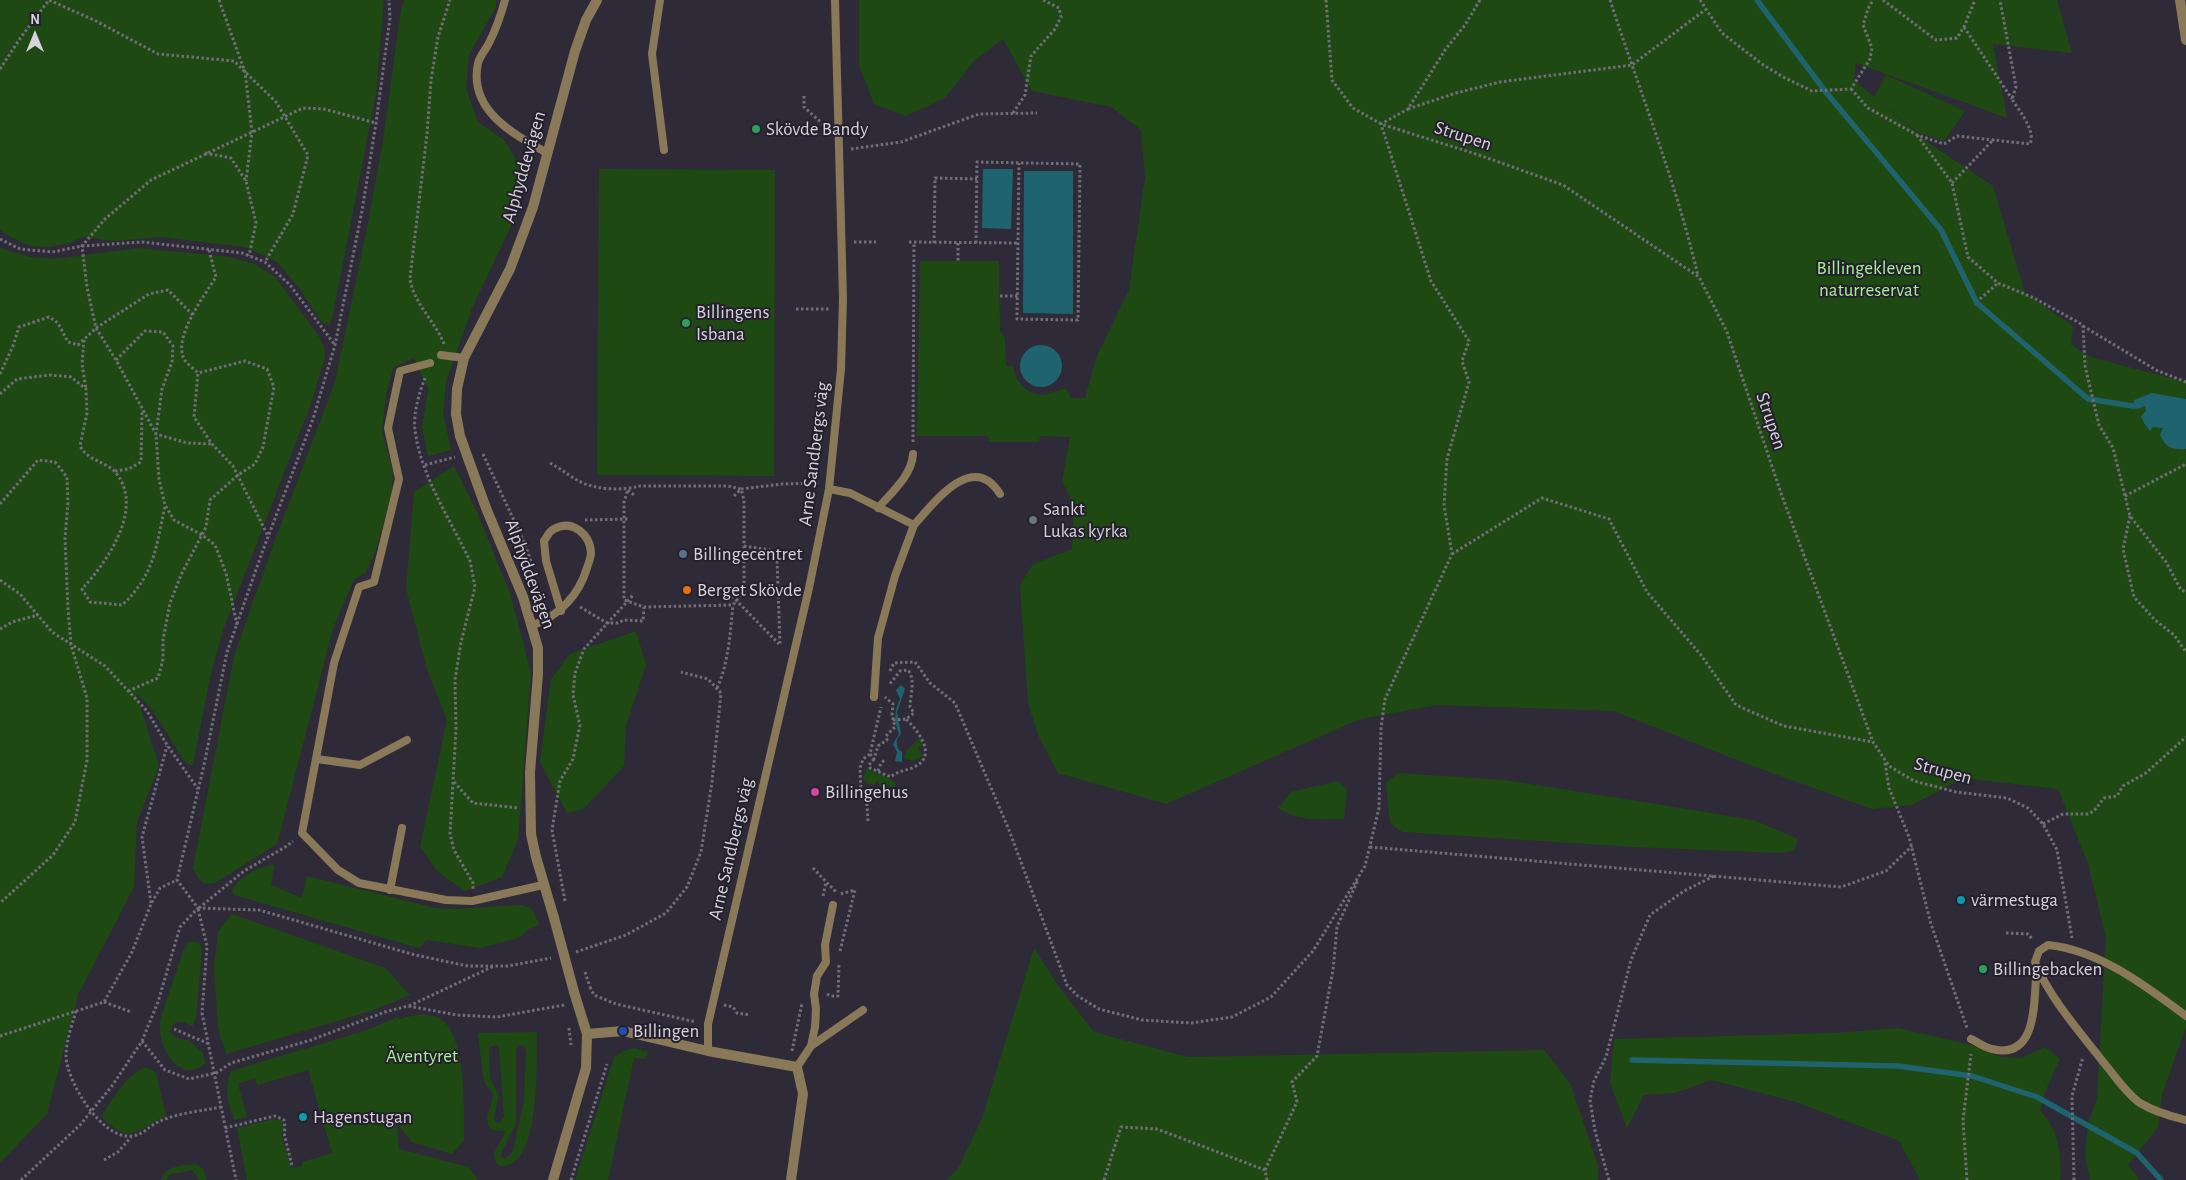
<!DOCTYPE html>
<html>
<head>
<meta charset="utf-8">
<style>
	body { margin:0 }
	#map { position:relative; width:2186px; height:1180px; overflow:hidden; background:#2f2a37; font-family:"Alegreya Sans",sans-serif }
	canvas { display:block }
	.north { position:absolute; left:10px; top:10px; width:50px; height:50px; -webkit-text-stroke:4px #25202d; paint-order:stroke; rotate:0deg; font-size:14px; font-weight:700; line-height:20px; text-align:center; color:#d6d3db }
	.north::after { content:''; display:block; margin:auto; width:18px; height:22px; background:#d6d3db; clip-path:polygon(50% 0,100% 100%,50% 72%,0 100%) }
</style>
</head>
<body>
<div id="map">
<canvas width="2186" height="1180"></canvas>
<div class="north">N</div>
</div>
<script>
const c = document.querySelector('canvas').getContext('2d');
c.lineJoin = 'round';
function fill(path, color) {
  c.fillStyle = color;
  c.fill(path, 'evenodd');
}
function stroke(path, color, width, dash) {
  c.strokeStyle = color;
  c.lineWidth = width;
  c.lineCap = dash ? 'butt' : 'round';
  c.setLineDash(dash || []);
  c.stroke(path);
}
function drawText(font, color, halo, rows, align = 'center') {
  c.font = font + ' "Alegreya Sans",sans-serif';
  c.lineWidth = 4;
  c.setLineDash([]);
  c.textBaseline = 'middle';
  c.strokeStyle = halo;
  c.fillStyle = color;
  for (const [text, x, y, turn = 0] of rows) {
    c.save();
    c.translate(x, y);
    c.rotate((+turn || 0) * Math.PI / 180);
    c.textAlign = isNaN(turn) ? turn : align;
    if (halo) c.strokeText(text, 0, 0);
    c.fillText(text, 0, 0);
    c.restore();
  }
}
const green = new Path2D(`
	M0 0H384L376 94 332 319 329 325 325 324 321 321 300 289 277 262 245 247 161 237 113 241 83 237 70 243 50 247 31 246 10 237 0 230Z
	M405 0H496V7L469 55 466 88 478 122 504 140 525 173 511 226 472 308 446 382 443 414 451 450 428 456 422 428 428 389 414 358 393 368 386 395 382 431 393 472 392 492 376 550 366 572 354 580 334 625 277 844 215 883 205 884 198 878 193 868 234 656 275 540 335 382 367 228 383 141 401 9Z
	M859 0H2057L2072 53 1993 44 2007 118 1856 63 1854 80 1874 97 1886 75 1965 111 1944 141 1919 133 1877 99 1929 143 1993 186 2025 293 2073 326 2071 345 2090 357 2186 382V1026L2162 1095 2158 1127 2128 1165 2140 1180H2090L2085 1155 2088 1124 2097 1098 2106 937 2088 864 2058 789 1963 778 1912 805 1872 809 1752 766 1614 711 1437 705 1360 719 1166 804 1058 773 1038 735 1028 703 1020 585 1033 564 1072 549 1074 505 1062 481 1070 437 1040 436 1039 442H989V436H917L920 261H999L1000 331 1005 338 1006 366H1013C1016 384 1031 400 1051 393 1056 391 1061 389 1066 388L1071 398H1085L1097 356 1129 290 1145 178 1141 130 1111 107 1032 91 1003 39 974 61 945 98 906 116 874 104 859 65Z
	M599 169 775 170 774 476 597 475Z
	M0 248 30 257 54 259 139 248 230 257 255 264 276 278 318 335 324 348 325 358 310 406 222 633 209 682 193 765H190L185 762 151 708 136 693 159 766 137 822 134 887 78 995 47 1114 0 1163Z
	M454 466 476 510 510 593 531 673 518 840 502 877 465 891 438 872 420 847 447 720 427 669 406 589 414 492Z
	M636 631 646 665 626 725 624 766 583 809 567 813 540 762 551 679 570 654Z
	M920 738 923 743 918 748 922 755 920 759 912 761 904 758 907 750Z
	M867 768C876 775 888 775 896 784L895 787H881L877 781 874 785 868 784 863 778Z
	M1398 773 1505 780 1700 811 1756 821 1798 839 1794 851 1778 853 1633 847 1402 832 1390 823 1386 783Z
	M1338 781 1347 790 1344 819C1323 820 1296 821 1278 808L1291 792Z
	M274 865 271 885 302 898 307 876 435 908 455 909 521 905 531 908 540 925 529 929 518 938 480 948 427 940 419 948 234 895 232 890C239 877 259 866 274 865Z
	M232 914 385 968 410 995 371 1011 226 1054 218 1028 214 968 218 931Z
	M194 941 200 944 202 951 196 1018 192 1027C183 1020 174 1019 170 1031 174 1038 180 1040 188 1040L203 1053 205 1063C188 1080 169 1063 163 1044 160 1036 160 1029 160 1020L183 951 188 943Z
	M1034 948 1059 987 1094 1032 1188 1057 1544 1050 1570 1083 1598 1166V1180H947L959 1167 982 1118Z
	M420 1014C426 1015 437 1016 442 1020 467 1040 464 1110 464 1140L452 1154 412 1142 397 1123 399 1149 469 1167 478 1180H247L237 1128 274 1119 282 1121 284 1128 281 1134 291 1168 302 1166V1162L332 1153 308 1070 258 1085 255 1079 238 1084 247 1117 234 1120C229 1103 223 1088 231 1071L364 1031 398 1017 399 1019Z
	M1898 1028 1976 1046 2000 1057 2021 1058 2045 1047 2060 1059 2045 1092 2040 1111C2058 1127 2062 1156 2060 1180H1920L1899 1141 1796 1102 1711 1080 1675 1093 1644 1095 1627 1128 1610 1083 1614 1039 1833 1033Z
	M537 1032C536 1059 542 1168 501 1166L496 1163 494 1153 506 1131 492 1130C481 1118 493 1107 493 1094L485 1083 483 1076 478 1033ZM496 1045 499 1049 504 1117 499 1123 495 1122 494 1118 499 1095 490 1079 489 1049 490 1047ZM521 1045 524 1046 526 1052 524 1100 514 1147 511 1154 505 1159 501 1157V1153L516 1124V1049L517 1046Z
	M635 1048 648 1052 646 1059 634 1058 608 1180H575L614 1057 626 1050Z
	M146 1068 154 1071 157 1076 166 1116C136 1129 131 1148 101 1116 113 1101 126 1072 146 1068Z
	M195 1164 203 1169 207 1180H199L192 1170 169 1175 166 1180H161C165 1166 182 1165 195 1164Z`);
const water = new Path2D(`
	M983 169H1013L1011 229 982 228Z
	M1024 171H1073V314L1023 313Z
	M1020 366a21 21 0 1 1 42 0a21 21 0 1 1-42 0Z
	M2152 393 2186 399V449C2172 450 2166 448 2160 435L2163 428 2153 427 2150 431 2144 423 2141 416 2146 411 2145 406 2137 409 2133 406 2134 400Z
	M901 685 905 689 897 712 901 734C895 740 896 743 899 750L902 752V762L895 761 897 752 893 744 899 734C894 721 894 711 900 699L896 690Z`);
const stream = new Path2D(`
	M1757 0 1825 91 1941 230 1977 303 2088 399 2133 406 2140 405
	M1632 1060 1898 1066 1972 1076 2037 1097 2137 1153 2161 1180`);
const path = new Path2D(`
	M219 0 245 72 252 132 246 181
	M1326 0 1332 80 1353 108 1381 124 1479 155 1563 185 1699 277 1727 332 1782 496 1873 742 1889 766 1914 781 1956 792 2007 798 2028 808 2043 824 2057 850 2072 938
	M1610 0C1640 92 1676 182 1698 276
	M1700 0 1722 33 1762 64 1783 77 1812 91 1851 89 1870 59 1872 48 1863 25 1868 9 1873 0
	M1883 0 1936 40 1957 38 1964 27 1975 0
	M1964 27 2012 99
	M0 69 21 37 49 0 96 21 158 54 234 61 276 102 308 155 293 214 265 262
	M1851 89 1868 108 1917 135 1944 144 1957 136 2030 144C2036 130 2019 111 2012 99L2016 87 2000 0
	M804 96V107L825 126
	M1408 109 1456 93 1500 82 1632 65 1705 10
	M1013 113 1025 95 1031 56 1055 29 1061 17 1059 8 1043 0
	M1917 135 1952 183 1968 257 1998 283 2034 298 2083 325 2085 366 2099 425 2113 448 2130 516 2166 562 2181 590 2186 592
	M851 149 901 142 979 114 1037 113
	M205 153 231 158 246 181 256 223 249 256
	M1952 183 1994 139
	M0 239 20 249 52 252 82 246 142 242 242 253 265 262 290 285 335 345
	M854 242H876
	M909 242 1019 243
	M934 243 935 178 977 179
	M958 243V261
	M976 243 977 162 1080 164 1078 320 1017 319 1019 163
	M209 250 216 277C204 296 173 337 184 359 187 364 194 369 198 373L194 417 212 444 233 466 268 536
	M1000 296H1018
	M1980 299 1998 283
	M796 309H830
	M2083 326 2156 370 2186 382
	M84 340 82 364 86 389
	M444 344C435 321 413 303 410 278L427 134 431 80 438 37 450 0
	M116 360 145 331 163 332 173 346 172 362 162 389 156 434 187 443 212 444
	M0 374 13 346 19 327 49 317 58 323 68 342 78 345 96 328 149 294 168 290 193 315
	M425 378C419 393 413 414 415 430 420 474 451 521 470 561L475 587 461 642 455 680 456 729 450 834 454 850 473 883V890
	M0 394 17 379 50 375 71 377 86 389 87 413 80 446C89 462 106 461 116 473 145 509 106 563 82 589L90 602 122 605C155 575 156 546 165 506
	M913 442 914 242
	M483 454 525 544 532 565
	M550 463C560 468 568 475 577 480 594 490 621 491 640 486H728L741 489 744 500V591L733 605 644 607 624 600V502L628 489
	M425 465 455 457
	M115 471 129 469 141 462 142 411
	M628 490 635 496
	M734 496 741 489 782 484 819 483
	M2125 496 2186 464
	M0 504 38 460 55 462 67 477 68 503 65 538 68 609 71 645 87 698V760L75 822 53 855 0 903
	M2130 516 2123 549 2134 597 2155 620 2174 635 2186 652
	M585 520 629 519
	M744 546 770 550 777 558 780 645
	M1452 554 1542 498 1609 519 1647 592 1701 655 1736 705 1784 726 1873 742
	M0 580 20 594 52 632 105 666 147 711 167 745 198 789
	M732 596 779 644
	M580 607 607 623H618L624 620 643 621 644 607
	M237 625 226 573 215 545 202 535 174 520 165 505 159 479 156 434 116 360 96 328 87 287 82 246 105 219 151 180 303 108 324 109 376 123
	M0 629 12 622 38 615
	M890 671 894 663 915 662 930 683 955 703 1009 830 1067 985 1078 996 1099 1009 1142 1020 1191 1023 1232 1017 1271 997 1313 951 1365 866 1379 808 1381 728 1385 699 1452 554 1444 505 1447 459 1469 382 1462 361 1469 341 1431 281 1381 124 1408 109 1445 50 1465 25 1480 0
	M717 688C729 662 730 633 733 605
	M128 691 158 678 163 659V640L170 603 181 575 206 527 210 500 238 475 255 464 263 447 274 387 267 369 245 361 198 373
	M893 720 906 719
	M870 754 874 759 878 746 887 740 886 736 895 727 892 715 893 704 885 697
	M874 759 869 765 870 768 891 777C898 770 908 771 916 766 938 754 916 729 906 719L914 713 910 707C910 695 916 680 908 670L900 671 889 685
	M1885 763 1889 788 1909 837 1931 924 1967 1028
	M878 771 881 763 886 759
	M454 782 473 803 519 808
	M868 821 867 805 861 794 860 768 863 759 870 754 881 707
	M2043 824 2063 814H2088L2094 811 2104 798 2117 796 2123 786 2146 773 2186 737
	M1370 847 1841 887 1886 871 1912 846
	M813 868 837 893
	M823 896 826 882
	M565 901 552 830 560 781 573 759 580 725 573 695 575 673 584 649 634 594
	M151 903 142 837 167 746
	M198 908 259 910 415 955 468 966H508L551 958
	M199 908 244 871 287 846 293 841
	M198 909 207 946 202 1013 236 1180
	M2006 933 2028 934 2033 940
	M840 951 855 890 840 894
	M576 952 626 935 666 913 687 887 701 852 712 782 721 693 708 679 681 672
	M590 987 594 995 616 1004 696 1022
	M827 994 831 996H838L839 965
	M104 1002 131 1012
	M724 1005 733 1007 737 1013 750 1015
	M409 1006 494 966
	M76 1011C72 1025 66 1041 66 1056 67 1082 102 1140 132 1136 143 1135 149 1126 158 1122 177 1113 201 1111 222 1107
	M569 1028 571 1045
	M174 1029 207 1043
	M0 1036 104 1002 132 952 151 904 160 888 177 880
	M142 1041 165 1070 189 1079 216 1073 231 1063 311 1040 385 1012 408 1006 457 1015 497 1017 564 1005
	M792 1051 802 1003
	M225 1128 275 1116 284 1120 285 1128 284 1133 292 1166
	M104 1160 118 1152 131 1137
	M1265 1170 1297 1102 1292 1082 1317 1056 1333 970 1337 927 1358 880
	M21 1180 80 1125 112 1086 142 1041 158 1002 180 927 198 908 177 880 204 765 227 652 263 550 313 419 335 345 362 211 376 123 390 18 389 0
	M571 1180 607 1064
	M1104 1180 1121 1127 1157 1129 1265 1170 1267 1180
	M1609 1180 1595 1131 1590 1100 1594 1081 1606 1057 1631 960 1650 915 1684 891 1714 876
	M1967 1180 1963 1120 1971 1054
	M2074 1180 2072 1096 2083 1057`);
const lane = new Path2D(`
	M505 0C501 15 496 29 489 43 486 49 480 56 478 63 468 110 513 134 547 153
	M660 0 652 54 664 150
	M441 355 464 358
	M430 363 400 371 388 428 399 479 374 582 359 587 334 663 302 833 338 870 359 883 446 900 472 901 543 885
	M829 489 850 493 914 525C934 503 973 450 1000 494
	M878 508C892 492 912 475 913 454
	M533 625C559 616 579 595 587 568 588 564 591 558 591 553 590 534 572 519 554 529 549 531 547 537 544 541L546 561 561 611
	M874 697 878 638 895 576 914 525
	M317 759 360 765 407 740
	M390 890 402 828
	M2186 1016C2146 986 2099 950 2048 945L2039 951 2035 962C2050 999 2080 1032 2104 1063 2115 1076 2126 1093 2140 1103 2155 1112 2169 1116 2186 1120
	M1971 1039C1978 1042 1985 1048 1992 1049 2036 1060 2034 1006 2036 977L2040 975
	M811 1046 863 1010
	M708 1051V1024L809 588 829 489 841 369 843 298 835 0
	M797 1067 811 1046 815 1027 816 1009 814 994 817 976 826 962 825 945 833 905`);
const street = new Path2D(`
	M2180 0 2186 40
	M554 918 536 857 531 834 530 772 538 674V648L523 597 486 508 460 436 456 414 457 389 464 358 510 269 533 207 575 51 586 20 597 0
	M587 1034 623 1031 708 1051 797 1067 803 1094 791 1180
	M553 1180 586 1068 587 1034 574 992`);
const pathBridge = new Path2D(`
	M585 972 590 987`);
const streetBridge = new Path2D(`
	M554 918 574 992`);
const markers = [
	[756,129,5,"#2e9e5b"],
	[686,323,5,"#2e9e5b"],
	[1033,520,5,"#6b7280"],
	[683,554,5,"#5c6f8a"],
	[687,590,5,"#e8710a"],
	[815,792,5,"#d1479c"],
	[1961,900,5,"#0f9aa8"],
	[1983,969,5,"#2e9e5b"],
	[623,1031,5,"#1a4fb4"],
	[303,1117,5,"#0f9aa8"]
];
const poiNames = [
	["Skövde Bandy",766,129],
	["Billingens",696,312],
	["Isbana",696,334],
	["Sankt",1043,509],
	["Lukas kyrka",1043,531],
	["Billingecentret",693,554],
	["Berget Skövde",697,590],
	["Billingehus",825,792],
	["värmestuga",1971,900],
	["Billingebacken",1993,969],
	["Billingen",633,1031],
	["Hagenstugan",313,1117]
];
const streetNames = [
	["Strupen",1463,136,18],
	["Alphyddevägen",524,167,-74],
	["Strupen",1771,421,71],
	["Arne Sandbergs väg",814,454,-83],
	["Alphyddevägen",530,574,70],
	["Strupen",1943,771,15],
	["Arne Sandbergs väg",731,849,-77]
];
const parkNames = [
	["Billingekleven",1869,268],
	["naturreservat",1869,290],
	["Äventyret",422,1056]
];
fill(green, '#1f4913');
fill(water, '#1e636d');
stroke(stream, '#1e636d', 5.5);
stroke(path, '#726e79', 3, [2.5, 2.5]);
stroke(lane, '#8a7958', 8);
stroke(street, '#8a7958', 10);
stroke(pathBridge, '#726e79', 3, [2.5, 2.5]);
stroke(streetBridge, '#8a7958', 10);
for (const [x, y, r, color] of markers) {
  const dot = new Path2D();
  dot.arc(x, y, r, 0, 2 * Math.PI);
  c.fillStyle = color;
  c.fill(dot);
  stroke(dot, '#25202d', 2);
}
drawText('19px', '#d6d3db', '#25202d', poiNames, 'left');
drawText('19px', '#d6d3db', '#25202d', streetNames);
drawText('19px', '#a5f093', '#25202d', parkNames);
</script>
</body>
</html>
